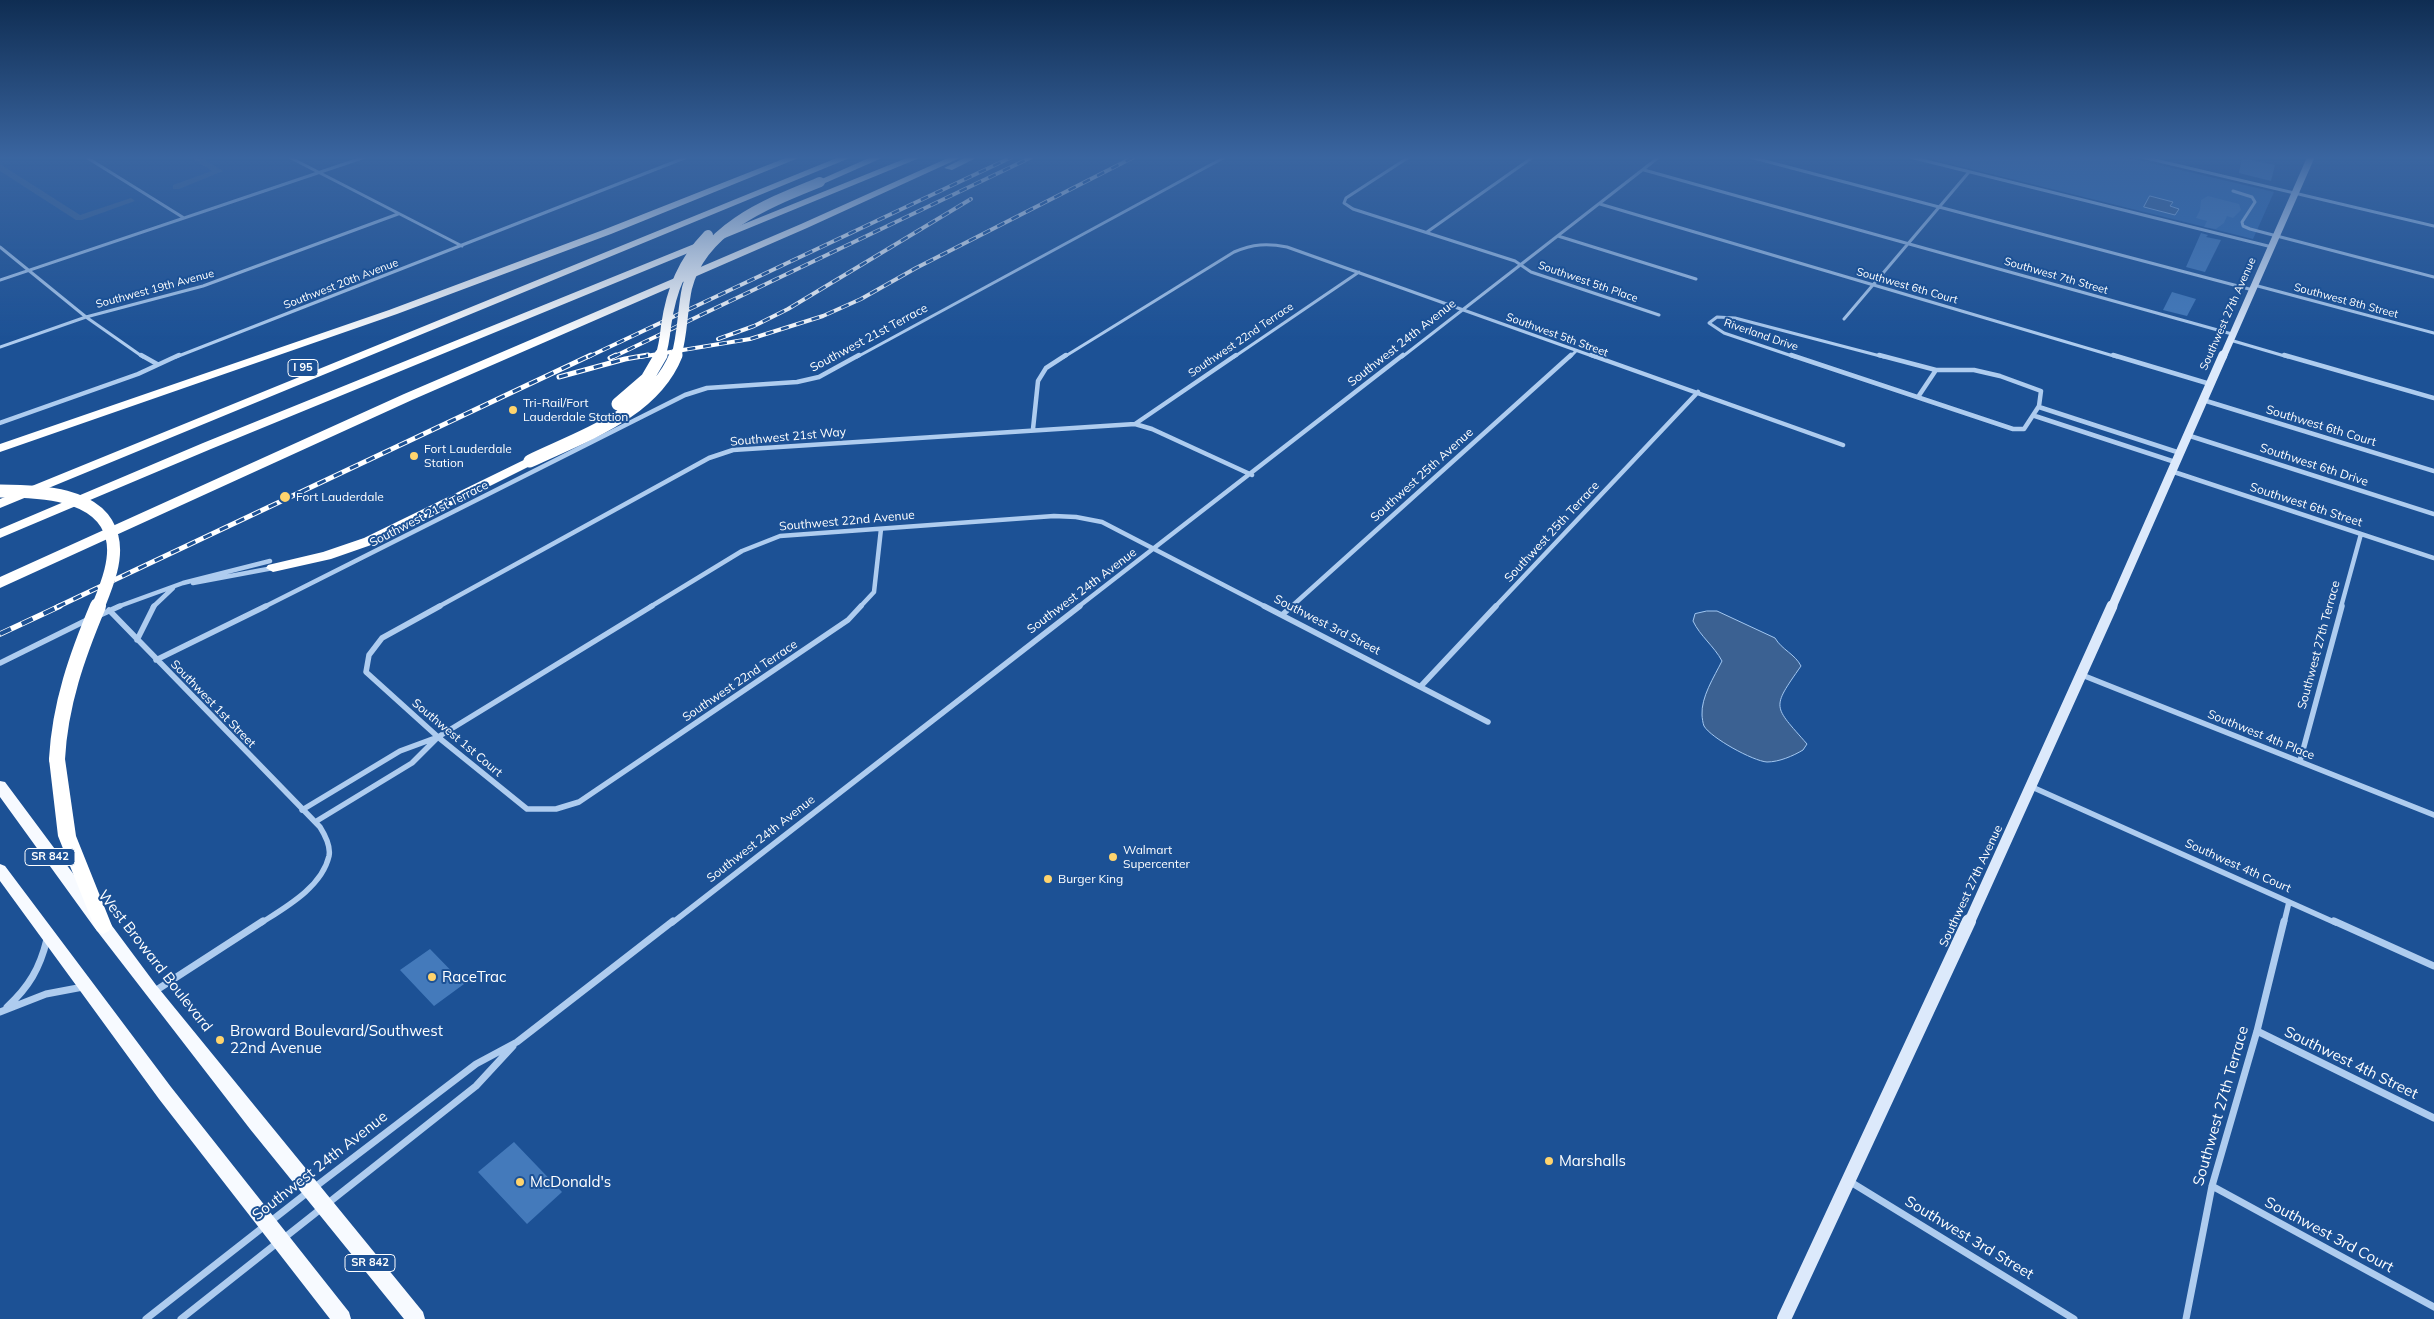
<!DOCTYPE html>
<html>
<head>
<meta charset="utf-8">
<style>
	body { margin:0 }
	canvas { display:block; background:#1c5195 }
</style>
</head>
<body>
<canvas width="2434" height="1319"></canvas>
<script>
const c = document.querySelector('canvas').getContext('2d');
c.lineJoin = 'round';
function fill(path, color) {
  c.fillStyle = color;
  c.fill(path, 'evenodd');
}
function stroke(path, color, width, dash) {
  c.strokeStyle = color;
  c.lineWidth = width;
  c.lineCap = dash ? 'butt' : 'round';
  c.setLineDash(dash || []);
  c.stroke(path);
}
function drawText(font, color, halo, rows, align = 'center') {
  c.font = font + ' Mulish,sans-serif';
  c.lineWidth = 4;
  c.setLineDash([]);
  c.textBaseline = 'middle';
  c.strokeStyle = halo;
  c.fillStyle = color;
  for (const [text, x, y, turn = 0] of rows) {
    c.save();
    c.translate(x, y);
    c.rotate((+turn || 0) * Math.PI / 180);
    c.textAlign = isNaN(turn) ? turn : align;
    if (halo) c.strokeText(text, 0, 0);
    c.fillText(text, 0, 0);
    c.restore();
  }
}
const green = new Path2D(`
	M1923 157H2125L2274 192 2253 239Z`);
const water = new Path2D(`
	M2150 196 2173 202 2170 206 2179 209 2175 215 2144 207Z
	M1707 611H1717L1775 638C1782 650 1795 654 1801 666 1771 709 1773 705 1807 744L1803 750C1793 756 1779 762 1767 762 1753 761 1711 738 1704 726 1703 724 1702 717 1702 715 1701 697 1714 677 1722 661 1714 646 1700 636 1693 621L1695 614Z`);
const canal = new Path2D(`
	M190 157H200L223 171 179 189H173V185L212 171Z
	M0 164 80 215 131 198 135 201 82 220H76L0 171Z`);
const building = new Path2D(`
	M2242 158 2275 165 2271 181 2239 173Z
	M2208 196 2239 204 2241 210 2233 218 2227 216 2224 223 2216 229 2204 227 2207 221 2196 218 2200 210 2201 200Z
	M2201 233 2208 235 2206 237 2221 240 2205 272 2186 267Z
	M2172 292 2196 299 2187 316 2163 310Z
	M430 949 464 984 434 1006 400 970Z
	M514 1142 562 1192 527 1224 478 1172Z`);
const streetFar3 = new Path2D(`
	M86 157 184 218
	M289 157 462 246
	M1409 157 1346 198 1344 203 1353 209 1515 261 1531 272 1659 315
	M1750 157 2253 290
	M1910 157 2272 247
	M2142 157 2434 226
	M1644 170 2232 334
	M2233 191 2252 197 2255 202 2242 222 2243 226 2250 229 2434 277
	M1600 204 2117 357
	M1427 232 1533 157
	M1558 236 1696 279
	M0 247 86 317 143 357
	M0 280 365 157
	M2254 285 2434 333
	M1844 319 1969 172
	M2230 340 2288 357
	M0 347 86 317 203 286 398 214
	M176 357 687 157
	M857 357 1225 157
	M1064 357 1234 252C1253 244 1267 243 1287 247L1595 357
	M1234 357 1359 272
	M1402 357 1659 157
	M1570 357 1576 351
	M1795 357 1724 333 1709 323 1717 317 1735 318 1884 357`);
const streetFar2 = new Path2D(`
	M141 355 157 364
	M1591 355 1843 445
	M1791 355 2013 429H2024L2039 406 2041 391 2000 376 1974 370H1936L1879 355
	M2113 355 2210 384
	M2284 355 2434 398
	M1918 397 1936 370
	M2203 400 2434 471
	M2039 407 2180 453
	M2035 416 2175 462
	M0 423 138 374 179 355
	M1135 424 1236 355
	M1033 429 1038 381 1046 368 1066 355
	M2187 435 2434 514
	M2171 471 2434 558
	M193 583 273 568
	M117 607 183 583 270 561
	M153 607 173 588
	M264 607 685 395 707 388 797 382 819 377 859 355
	M438 607 709 458 733 450 1135 424 1152 429 1252 475
	M650 607 742 551 780 536 1054 516 1076 517 1102 522 1266 607
	M860 607 874 592 881 529
	M1078 607 1403 355
	M1291 607 1571 355
	M1495 607 1698 392
	M2341 607 2361 534`);
const streetFar1 = new Path2D(`
	M440 606 382 638 369 655 366 672 438 737 527 809H556L579 802 848 620 861 606
	M1264 606 1488 722
	M109 610 320 827C325 835 331 846 329 856 322 887 286 907 261 923
	M100 615 120 606
	M1282 615 1292 606
	M137 640 154 606
	M156 660 266 606
	M0 663 87 620
	M2082 675 2434 815
	M1421 686 1496 606
	M2300 761 2342 606
	M2032 787 2336 923
	M302 810 400 751 438 737 652 606
	M315 822 412 763 436 739
	M672 923 1080 606
	M2284 923 2289 902`);
const street = new Path2D(`
	M2334 921 2434 966
	M155 991 263 921
	M7 1007C29 987 40 968 47 939
	M0 1012 46 994 83 987
	M2257 1031 2434 1118
	M1849 1181 2074 1319
	M2212 1186 2434 1307
	M315 1187 476 1064 517 1042 673 921
	M284 1238 476 1086 513 1046
	M146 1319 308 1192
	M181 1319 277 1243
	M2186 1319 2212 1186 2257 1031 2284 921`);
const secondaryFar3 = new Path2D(`
	M2223 357 2311 157`);
const secondaryFar2 = new Path2D(`
	M2112 607 2223 355`);
const secondaryFar1 = new Path2D(`
	M1969 923 2112 606`);
const secondary = new Path2D(`
	M1784 1319 1969 921`);
const primary = new Path2D(`
	M0 781 5 782 156 985 423 1312 425 1319H404L250 1129 94 927 0 797Z
	M0 864 5 866 171 1087 349 1312 351 1319H330L159 1099 0 881Z`);
const highway = new Path2D(`
	M788 157H801L611 234 397 314 0 452V444L389 310 603 230Z
	M839 157H852L0 508V499Z
	M871 157H884L823 184 815 182Z
	M909 157H922L211 449 0 538V529L203 443Z
	M950 157H962L807 228 412 400 0 588V577L404 394 801 224Z
	M966 157H978L952 170 944 168Z
	M530 457 534 458 536 461 534 464 374 544 331 559 273 572 266 568 268 565 323 552 364 538Z
	M57 753 63 755 65 759 76 836 112 926 109 931 103 934 97 931 94 926 58 836 49 759 51 755Z`);
const railFar2 = new Path2D(`
	M718 339 754 326 788 309 971 199
	M588 357 1012 157
	M613 357 1032 157
	M640 357 750 339 823 316 861 299 916 268 1134 157`);
const railFar1 = new Path2D(`
	M610 358 616 355
	M559 377 625 359 648 355
	M57 607 591 355`);
const rail = new Path2D(`
	M0 634 60 606`);
const highwayBridgeFar2 = new Path2D(`
	M660 357C664 346 665 336 666 326 671 290 683 261 708 235
	M676 357C683 334 682 311 687 288 702 228 768 203 820 182`);
const highwayBridgeFar1 = new Path2D(`
	M618 404 647 379 661 355
	M530 461C582 436 653 413 676 355
	M0 491C37 491 101 492 112 537 118 559 106 587 98 607`);
const highwayBridge = new Path2D(`
	M57 759C60 704 77 656 98 606`);
const markers = [
	[513,410,5,"#ffd46d"],
	[414,456,5,"#ffd46d"],
	[285,497,6,"#ffd46d"],
	[1113,857,5,"#ffd46d"],
	[1048,879,5,"#ffd46d"],
	[432,977,5,"#ffd46d"],
	[220,1040,5,"#ffd46d"],
	[1549,1161,5,"#ffd46d"],
	[520,1182,5,"#ffd46d"]
];
const farStreetnames = [
	["Southwest 7th Street",2056,276,16],
	["Southwest 5th Place",1588,282,19],
	["Southwest 20th Avenue",341,284,-21],
	["Southwest 6th Court",1907,286,16],
	["Southwest 19th Avenue",155,289,-15],
	["Southwest 8th Street",2346,301,15],
	["Southwest 27th Avenue",2228,314,-66],
	["Southwest 5th Street",1557,335,20],
	["Riverland Drive",1761,335,19],
	["Southwest 22nd Terrace",1241,340,-34]
];
const shields = [
	[303,368,30],
	[50,857,50],
	[370,1263,50]
];
const shieldNames = [
	["I 95",303,368],
	["SR 842",50,857],
	["SR 842",370,1263]
];
const streetNames = [
	["Southwest 21st Terrace",869,338,-28],
	["Southwest 24th Avenue",1402,343,-38],
	["Southwest 6th Court",2321,426,17],
	["Southwest 21st Way",788,437,-5],
	["Southwest 6th Drive",2314,465,18],
	["Southwest 25th Avenue",1422,475,-42],
	["Southwest 6th Street",2306,505,18],
	["Southwest 21st Terrace",429,514,-27],
	["Southwest 22nd Avenue",847,521,-5],
	["Southwest 25th Terrace",1552,532,-47],
	["Southwest 24th Avenue",1082,591,-37],
	["Southwest 3rd Street",1327,625,27],
	["Southwest 27th Terrace",2319,645,-75],
	["Southwest 22nd Terrace",740,681,-34],
	["Southwest 1st Street",213,704,46],
	["Southwest 4th Place",2261,735,22],
	["Southwest 1st Court",457,738,40],
	["Southwest 24th Avenue",761,839,-38],
	["Southwest 4th Court",2238,866,24],
	["Southwest 27th Avenue",1971,886,-65]
];
const poiNames = [
	["Tri-Rail/Fort",523,403],
	["Lauderdale Station",523,417],
	["Fort Lauderdale",424,449],
	["Station",424,463],
	["Fort Lauderdale",296,497],
	["Walmart",1123,850],
	["Supercenter",1123,864],
	["Burger King",1058,879]
];
const nearStreetnames = [
	["West Broward Boulevard",155,961,52],
	["Southwest 4th Street",2351,1063,26],
	["Southwest 27th Terrace",2221,1106,-74],
	["Southwest 24th Avenue",320,1166,-38],
	["Southwest 3rd Court",2329,1235,28],
	["Southwest 3rd Street",1969,1238,31]
];
const nearPoinames = [
	["RaceTrac",442,977],
	["Broward Boulevard/Southwest",230,1031],
	["22nd Avenue",230,1048],
	["Marshalls",1559,1161],
	["McDonald's",530,1182]
];
fill(green, '#306bb2');
fill(water, '#3b6192');
stroke(water, '#a2c7f1', 1);
fill(canal, '#3b6192');
fill(building, '#447abb');
stroke(streetFar3, '#aeccef', 3);
stroke(streetFar2, '#aeccef', 4.5);
stroke(streetFar1, '#aeccef', 5.5);
stroke(street, '#aeccef', 7);
stroke(secondaryFar3, '#dce9fb', 7);
stroke(secondaryFar2, '#dce9fb', 9);
stroke(secondaryFar1, '#dce9fb', 11);
stroke(secondary, '#dce9fb', 14);
fill(primary, '#f7faff');
fill(highway, '#fff');
stroke(railFar2, '#fff', 4);
stroke(railFar1, '#fff', 5);
stroke(rail, '#fff', 5.5);
stroke(railFar2, '#1c5195', 2.5, [8]);
stroke(railFar1, '#1c5195', 3, [9]);
stroke(rail, '#1c5195', 4, [12]);
stroke(highwayBridgeFar2, '#fff', 10);
stroke(highwayBridgeFar1, '#fff', 13);
stroke(highwayBridge, '#fff', 16);
const sky = c.createLinearGradient(0, 0, 0, 342);
sky.addColorStop(0, '#0f2d52');
sky.addColorStop(0.46, '#3a65a0');
sky.addColorStop(1, '#3a65a000');
c.fillStyle = sky;
c.fillRect(0, 0, 2434, 342);
for (const [x, y, r, color] of markers) {
  const dot = new Path2D();
  dot.arc(x, y, r, 0, 2 * Math.PI);
  c.fillStyle = color;
  c.fill(dot);
  stroke(dot, '#1c5195', 2);
}
drawText('11px', '#fff', '#1c5195', farStreetnames);
for (const [x, y, w] of shields) {
  const box = new Path2D();
  box.roundRect(x - w / 2, y - 8.5, w, 17, 4);
  c.fillStyle = '#1c5195';
  c.fill(box);
  stroke(box, '#fff', 1);
}
drawText('bold 11px', '#fff', null, shieldNames);
drawText('12px', '#fff', '#1c5195', streetNames);
drawText('12px', '#fff', '#1c5195', poiNames, 'left');
drawText('15px', '#fff', '#1c5195', nearStreetnames);
drawText('15px', '#fff', '#1c5195', nearPoinames, 'left');
</script>
</body>
</html>
